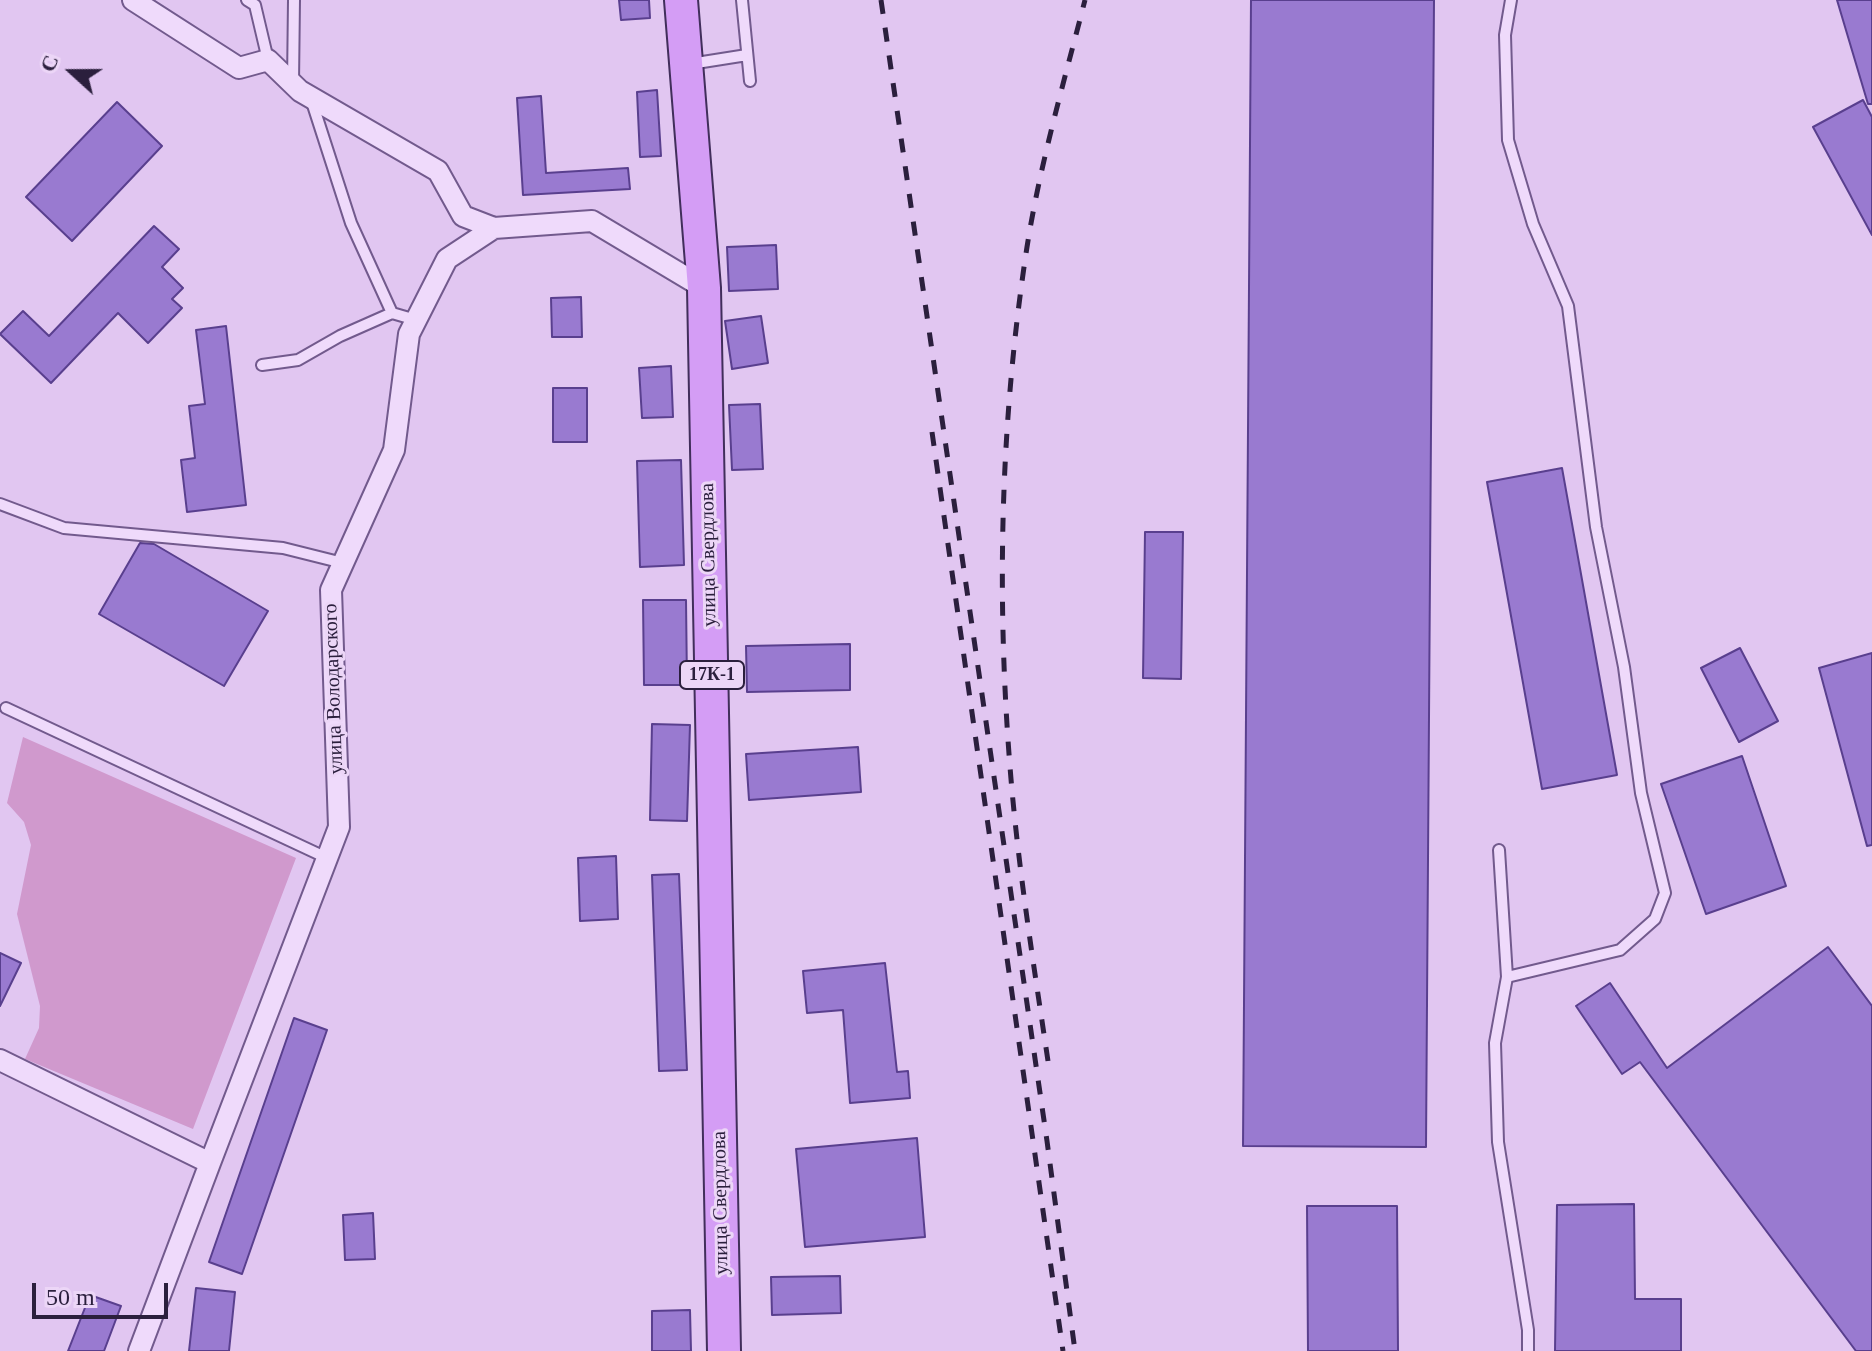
<!DOCTYPE html>
<html>
<head>
<meta charset="utf-8">
<style>
	body { margin:0 }
	#map { position:relative; width:1872px; height:1351px; overflow:hidden; background:#e1c6f1; font-family:"Times New Roman",serif }
	canvas { display:block }
	.north { position:absolute; left:32px; top:32px; width:80px; height:80px; -webkit-text-stroke:6px #ecd6f7; paint-order:stroke; rotate:291deg; font-size:22px; font-weight:700; line-height:32px; text-align:center; color:#2b1f3d }
	.north::after { content:''; display:block; margin:auto; width:28px; height:36px; background:#2b1f3d; clip-path:polygon(50% 0,100% 100%,50% 72%,0 100%) }
	.scale { position:absolute; left:32px; top:1283px; width:136px; height:36px; box-sizing:border-box; border:4px solid #2b1f3d; border-top:0; padding-left:10px; font-size:24px; line-height:28px; white-space:nowrap; color:#2b1f3d; -webkit-text-stroke:6px #ecd6f7; paint-order:stroke }
</style>
</head>
<body>
<div id="map">
<canvas width="1872" height="1351"></canvas>
<div class="north">С</div>
<div class="scale">50 m</div>
</div>
<script>
const c = document.querySelector('canvas').getContext('2d');
c.lineJoin = 'round';
function fill(path, color) {
  c.fillStyle = color;
  c.fill(path, 'evenodd');
}
function stroke(path, color, width, dash) {
  c.strokeStyle = color;
  c.lineWidth = width;
  c.lineCap = dash ? 'butt' : 'round';
  c.setLineDash(dash || []);
  c.stroke(path);
}
function drawText(font, color, halo, rows, align = 'center') {
  c.font = font + ' "Times New Roman",serif';
  c.lineWidth = 6;
  c.setLineDash([]);
  c.textBaseline = 'middle';
  c.strokeStyle = halo;
  c.fillStyle = color;
  for (const [text, x, y, turn = 0] of rows) {
    c.save();
    c.translate(x, y);
    c.rotate((+turn || 0) * Math.PI / 180);
    c.textAlign = isNaN(turn) ? turn : align;
    if (halo) c.strokeText(text, 0, 0);
    c.fillText(text, 0, 0);
    c.restore();
  }
}
const green = new Path2D(`
	M23 737 296 858 193 1129 25 1059 39 1028 40 1006 17 914 31 845 24 822 7 803Z`);
const building = new Path2D(`
	M619 0H649L650 18 621 20Z
	M1251 0H1434L1426 1147 1243 1146Z
	M1837 0H1872V104H1868Z
	M657 90 661 156 640 157 637 92Z
	M541 96 546 173 628 168 630 189 523 195 517 98Z
	M1863 100 1872 117V235L1813 127Z
	M117 102 162 146 72 241 26 197Z
	M154 226 179 249 162 267 183 288 172 299 182 308 148 343 118 313 51 383 0 334 23 311 49 336Z
	M776 245 778 289 729 291 727 247Z
	M581 297 582 337H552L551 298Z
	M761 316 768 363 732 369 725 321Z
	M226 326 246 505 187 512 181 460 195 458 189 406 205 404 196 330Z
	M671 366 673 417 642 418 639 368Z
	M553 388H587V442H553Z
	M760 404 763 469 732 470 729 405Z
	M681 460 684 565 640 567 637 461Z
	M1562 468 1617 775 1542 789 1487 482Z
	M1145 532H1183L1181 679 1143 678Z
	M140 543 154 544 268 611 224 686 99 614Z
	M643 600H686L687 685H644Z
	M850 644V690L747 692 746 646Z
	M1740 648 1778 721 1739 742 1701 668Z
	M1872 653V845L1867 846 1819 668Z
	M652 724 690 725 687 821 650 820Z
	M858 747 861 792 749 800 746 754Z
	M1742 756 1786 886 1706 914 1661 784Z
	M616 856 618 919 580 921 578 858Z
	M679 874 687 1070 659 1071 652 875Z
	M1828 947 1872 1006V1351H1856L1640 1062 1622 1074 1576 1006 1610 983 1667 1068Z
	M0 953 21 963 0 1006Z
	M885 963 897 1072 908 1071 910 1098 850 1103 843 1010 807 1013 803 971Z
	M294 1018 327 1030 242 1274 209 1262Z
	M917 1138 925 1237 805 1247 796 1149Z
	M1634 1204 1635 1299H1681V1351H1555L1557 1205Z
	M1307 1206H1397L1398 1351H1308Z
	M373 1213 375 1259 345 1260 343 1215Z
	M840 1276 841 1313 772 1315 771 1277Z
	M196 1288 235 1292 229 1351H189Z
	M90 1295 121 1306 104 1351H68Z
	M690 1310 691 1351H652V1311Z`);
const service = new Path2D(`
	M247 0 255 5 268 60
	M742 0 750 81
	M690 64 747 55
	M293 83 294 0
	M312 102 351 223 392 313
	M262 365 298 360 340 336 392 313 416 320
	M0 504 64 528 283 548 343 563
	M6 708 327 858
	M1499 850 1507 977 1495 1043 1498 1142 1528 1330V1351
	M1507 977 1620 950 1655 919 1665 893 1641 793 1624 667 1596 527 1568 306 1533 224 1508 140 1505 35 1511 0`);
const minor = new Path2D(`
	M133 0 239 68 268 60 300 91 438 171 463 216 494 228
	M0 1060 210 1163 339 827 331 590 394 450 409 334 447 259 494 228 592 221 704 288
	M139 1351 210 1163`);
const primary = new Path2D(`
	M681 0 704 288 724 1351`);
const rail = new Path2D(`
	M881 0 1047 1141 1075 1351
	M932 432 1063 1351
	M1048 1061C1034 967 1019 873 1011 779 996 602 1000 422 1027 247 1040 164 1064 82 1085 0`);
const shields = [
	[712,675,64]
];
const shieldNames = [
	["17К-1",712,675]
];
const streetNames = [
	["улица Свердлова",709,555,-91],
	["улица Володарского",334,689,-92],
	["улица Свердлова",721,1203,-91]
];
fill(green, '#d099cd');
fill(building, '#997ad0');
stroke(building, '#593f8e', 2);
stroke(service, '#725a8d', 14);
stroke(minor, '#725a8d', 24);
stroke(primary, '#412e5b', 36);
stroke(service, '#efdafb', 10);
stroke(minor, '#efdafb', 20);
stroke(primary, '#d49df5', 32);
stroke(rail, '#2b1f3d', 5, [14, 14]);
for (const [x, y, w] of shields) {
  const box = new Path2D();
  box.roundRect(x - w / 2, y - 14, w, 28, 6);
  c.fillStyle = '#ecd6f7';
  c.fill(box);
  stroke(box, '#2b1f3d', 2);
}
drawText('bold 18px', '#2b1f3d', null, shieldNames);
drawText('20px', '#2b1f3d', '#ecd6f7', streetNames);
</script>
</body>
</html>
